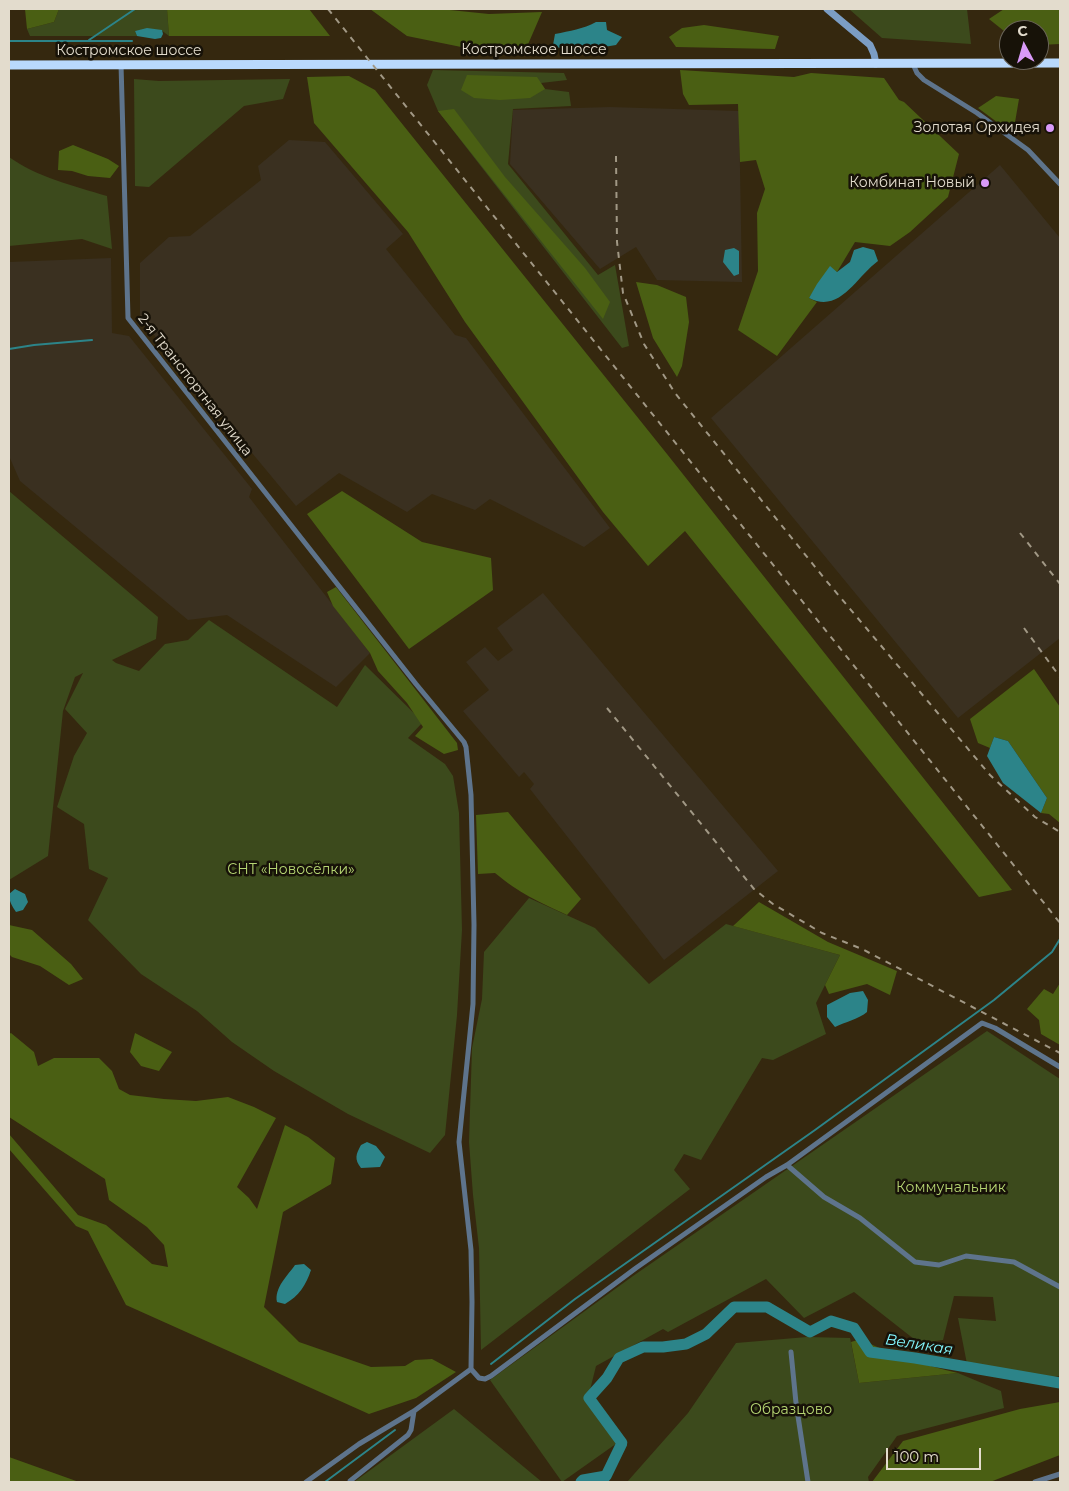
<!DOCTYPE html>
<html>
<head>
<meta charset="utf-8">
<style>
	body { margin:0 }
	#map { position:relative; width:1069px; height:1491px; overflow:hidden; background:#35280f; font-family:Montserrat,sans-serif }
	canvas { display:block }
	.frame { position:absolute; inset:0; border:10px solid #e3dccd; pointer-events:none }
	.north { position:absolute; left:999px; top:20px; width:50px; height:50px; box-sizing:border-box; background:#171208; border:1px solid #696357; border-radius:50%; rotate:354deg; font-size:14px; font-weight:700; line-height:20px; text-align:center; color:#e3dccd }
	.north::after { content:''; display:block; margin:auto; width:18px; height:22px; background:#d99af8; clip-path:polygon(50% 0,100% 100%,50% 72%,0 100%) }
	.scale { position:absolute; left:886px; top:1448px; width:95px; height:22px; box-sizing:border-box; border:2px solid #e3dccd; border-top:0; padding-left:6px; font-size:15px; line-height:18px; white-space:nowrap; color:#e3dccd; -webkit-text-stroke:4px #171208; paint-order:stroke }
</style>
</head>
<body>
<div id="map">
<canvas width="1069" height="1491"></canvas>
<div class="frame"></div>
<div class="north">С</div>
<div class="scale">100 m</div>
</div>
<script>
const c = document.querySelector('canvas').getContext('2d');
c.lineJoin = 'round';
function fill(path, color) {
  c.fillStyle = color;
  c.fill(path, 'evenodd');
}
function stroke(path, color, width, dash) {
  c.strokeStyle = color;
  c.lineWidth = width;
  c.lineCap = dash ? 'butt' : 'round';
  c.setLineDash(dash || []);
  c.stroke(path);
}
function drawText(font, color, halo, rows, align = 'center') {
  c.font = font + ' Montserrat,sans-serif';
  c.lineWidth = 5;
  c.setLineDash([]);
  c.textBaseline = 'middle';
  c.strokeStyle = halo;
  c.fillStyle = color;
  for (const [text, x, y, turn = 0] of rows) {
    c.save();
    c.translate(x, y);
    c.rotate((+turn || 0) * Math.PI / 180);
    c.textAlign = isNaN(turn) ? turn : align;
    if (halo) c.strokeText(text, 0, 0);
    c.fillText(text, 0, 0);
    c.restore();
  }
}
const industrial = new Path2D(`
	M610 107 739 111 742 282 657 280 636 247 600 269 510 164 513 110Z
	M289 140 325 142 403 234 386 249 455 335 466 338 610 528 584 547 490 499 475 510 432 494 407 512 339 473 296 506 140 318V263L169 237 190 236 261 180 258 166Z
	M1000 165 1060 238V638L958 718 711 418Z
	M111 258 112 333 129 336 252 489 249 497 370 653 336 687 227 615 188 620 20 481 9 456V262Z
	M543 593 778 871 664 960 530 789 534 784 524 772 519 777 463 711 489 690 466 662 485 647 498 661 513 650 497 628Z`);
const green = new Path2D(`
	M59 9H167L169 36 161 30 135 31 137 36H30L27 29 54 22Z
	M849 9H967L971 44 882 38Z
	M433 70 564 73 567 80 541 83 545 89 569 92 571 106 513 109 508 164 598 275 615 265 629 346 622 348 438 111 427 85Z
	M134 79 159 81 290 79 283 99 244 106 149 187 135 186Z
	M9 157C37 177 74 186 107 196L112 249 82 239 9 246Z
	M9 491 158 617 156 639 112 660 116 663 139 671 165 644 188 640 209 620 337 707 365 665 423 722 408 738 445 764 453 776 459 813 462 930 457 1015 445 1135 430 1153 348 1114 274 1071 232 1042 197 1011 141 974 88 920 108 878 89 869 84 824 57 807 74 756 87 733 65 709 83 673 75 677 63 711 48 856 9 880Z
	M529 898 595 928 649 984 726 924 840 955 816 1003 826 1034 773 1060 762 1058 701 1160 684 1154 674 1170 690 1189 481 1350 479 1248 473 1195 469 1142 472 1048 482 999 484 952Z
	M987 1031 1060 1079V1376L1038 1379 967 1364 958 1318 996 1321 993 1297 954 1296 943 1340 919 1343 854 1292 804 1318 766 1279 668 1332 663 1329 596 1366 589 1394 620 1441 562 1482 490 1380 633 1276Z
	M807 1337 850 1338 859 1383 958 1373 1001 1391 1004 1408 897 1436 868 1477 869 1482H627L688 1413 736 1343Z
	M454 1409 542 1482H354Z`);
const forest = new Path2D(`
	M25 9H59L54 22 27 29Z
	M167 9H309L330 36H169Z
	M370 9H440L489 14 542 12 526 49 476 50 407 36Z
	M1004 9H1060V44L1039 45V30H1009V35L989 19Z
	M704 25 779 36 775 49 676 47 669 37 682 28Z
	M680 70 794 77 811 73 884 78 899 100 904 102 959 154 948 197 910 232 890 246 855 242 837 272 830 267 809 298 817 302 777 356 738 330 758 271 757 213 765 189 756 160 740 162 738 104 689 105 683 94Z
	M467 75 537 77 545 89 530 98 500 100 474 98 461 90Z
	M349 76 375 90 667 454 1012 890 979 897 685 531 648 566 603 512 465 322 408 232 314 123 307 77Z
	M996 96 1019 99 1013 134 978 108Z
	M454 109 505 177 585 268 610 302 603 319 438 111Z
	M73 145 108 159 119 166 110 178 88 176 72 171 58 170 59 151Z
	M636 282 657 285 686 297 689 322 682 366 677 377 653 338Z
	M342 491 422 542 491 558 493 590 409 649 307 514Z
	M336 587 457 743 458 750 444 754 415 736 423 727 407 703 378 671 370 653 333 606 327 592Z
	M1034 669 1060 707V823L1049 814 1041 813 1047 798 1008 741 994 737 990 748 978 743 970 719Z
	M508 812 581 899 567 915C539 902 519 893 495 873L478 874 476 815Z
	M759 902 828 942 897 971 890 995 867 984 829 994 825 985 840 955 733 926Z
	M9 925 32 930 71 964 83 979 69 985 40 966 12 957 9 954Z
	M1060 983V1045L1041 1034 1039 1020 1027 1009 1044 989 1053 994Z
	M11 1033 34 1052 38 1066 54 1058H99L112 1071 119 1089 130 1095 164 1099 196 1101 228 1097 254 1107 276 1118 237 1187 249 1198 257 1209 285 1125 308 1137 335 1158 331 1184 283 1212 264 1307 299 1342 371 1367 405 1366 415 1360 432 1359 456 1372 416 1398 369 1414 126 1305 88 1231 76 1226 9 1149V1134L78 1215 106 1225 152 1264 168 1267 164 1245 147 1227 109 1200 105 1179 9 1117V1034Z
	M135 1033 172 1052 159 1071 141 1066 130 1052Z
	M861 1339C892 1356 925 1365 958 1373L859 1383 851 1342Z
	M1060 1402V1455L990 1482H872L903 1441 1020 1409Z
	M9 1457 79 1482H9Z`);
const water = new Path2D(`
	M596 22H606L607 30 622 37 616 45C597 48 570 55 553 45L555 34C570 31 583 29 596 22Z
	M147 28 162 30 163 34 161 38 155 39 137 36 135 31Z
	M863 247 874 250 878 261C856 277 840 314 809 298L817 284 830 266 837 272 850 262 854 250Z
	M734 248 739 251V274L734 276 723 262 725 250Z
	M994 737 1008 741 1047 798 1041 813 1003 783 987 756Z
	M15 889 25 894 28 902 23 910 16 912C12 906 9 901 9 894Z
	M863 991 868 1000 867 1012C859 1019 845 1022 835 1027L827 1017V1005L850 993Z
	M367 1142 376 1146 385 1157 380 1167 361 1168C354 1159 356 1154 361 1145Z
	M304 1264 311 1270C306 1285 299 1296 285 1304L277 1302C274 1288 288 1275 295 1265Z`);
const stream = new Path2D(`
	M89 40 135 9
	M9 41H132
	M9 349 34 345 92 340
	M491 1364 575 1299 815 1130 994 1000 1052 952 1060 939
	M325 1482 395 1430`);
const river = new Path2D(`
	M581 1482 583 1480 606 1476 622 1443 589 1398 607 1378 619 1358 643 1347H663L686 1344 706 1334 734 1307H767L810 1332 831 1321 854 1328 870 1352 915 1358 1060 1383`);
const street = new Path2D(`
	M121 64 128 318 416 684 464 742 466 747 471 795 474 925 473 1004 459 1142 471 1250 472 1302 471 1369 479 1378 485 1379 491 1376 636 1268 766 1177 787 1165 982 1023 995 1028 1060 1067
	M913 64 917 73 924 80 977 113 1028 150 1060 184
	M787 1165 824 1197 860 1218 915 1262 939 1265 966 1256 1014 1262 1060 1287
	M791 1352 796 1403 808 1482
	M306 1482 359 1444 414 1411 471 1369
	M350 1482V1481L408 1435 411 1430 414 1411
	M1035 1482 1060 1474`);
const secondary = new Path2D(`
	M827 9 870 45 874 54 876 64`);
const highway = new Path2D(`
	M9 65 1060 63`);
const rail = new Path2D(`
	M328 9 1060 923
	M616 156 617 242 623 293 644 344 675 393 824 578 990 775 1035 817 1060 832
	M1020 533 1060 584
	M1024 628 1060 677
	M607 708 754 889 773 904 822 933 862 949 1060 1053`);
const markers = [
	[1050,128,5,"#d99af8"],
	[985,183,5,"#d99af8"]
];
const streetNames = [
	["Костромское шоссе",534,50],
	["Костромское шоссе",129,51],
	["2-я Транспортная улица",195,385,52]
];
const poiNames = [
	["Золотая Орхидея",1040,128],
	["Комбинат Новый",975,183]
];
const parkNames = [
	["СНТ «Новосёлки»",291,870],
	["Коммунальник",951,1188],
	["Образцово",791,1410]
];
const waterNames = [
	["Великая",919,1345,9]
];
fill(industrial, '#3a3020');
fill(green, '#3c4a1c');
fill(forest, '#4a5f13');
fill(water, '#2c8489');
stroke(stream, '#2c8489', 2);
stroke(river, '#2c8489', 11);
stroke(street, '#5e748c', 5);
stroke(secondary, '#7b9dc4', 7);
stroke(highway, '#b9d9fd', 9);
stroke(rail, '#a19885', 2, [6, 6]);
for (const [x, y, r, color] of markers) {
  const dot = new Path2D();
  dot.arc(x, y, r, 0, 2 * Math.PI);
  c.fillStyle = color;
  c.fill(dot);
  stroke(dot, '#171208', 2);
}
drawText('14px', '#e3dccd', '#171208', streetNames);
drawText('14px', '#e3dccd', '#171208', poiNames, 'right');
drawText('14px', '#b6d673', '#171208', parkNames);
drawText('italic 15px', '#83f6fe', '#171208', waterNames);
</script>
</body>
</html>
